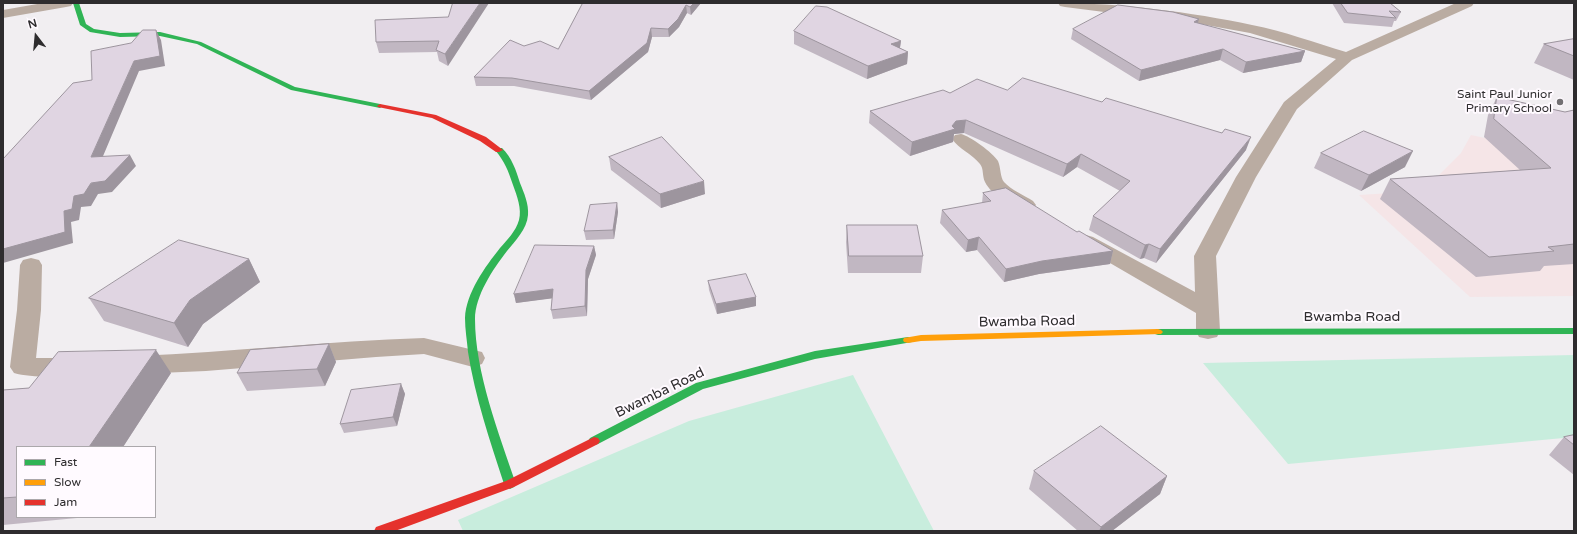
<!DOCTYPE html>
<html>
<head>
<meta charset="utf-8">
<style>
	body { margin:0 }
	#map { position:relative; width:1577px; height:534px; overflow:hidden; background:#f1eef1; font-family:"Varela Round",sans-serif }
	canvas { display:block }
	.frame { position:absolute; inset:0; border:4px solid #2e2c2e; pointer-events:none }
	.legend { position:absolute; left:16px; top:446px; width:140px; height:72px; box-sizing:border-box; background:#fffaff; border:1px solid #aba8ab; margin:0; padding:5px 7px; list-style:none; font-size:12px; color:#2e2c2e }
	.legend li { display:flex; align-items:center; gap:8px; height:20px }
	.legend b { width:20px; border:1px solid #aba8ab }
	.north { position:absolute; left:16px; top:16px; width:40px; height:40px; -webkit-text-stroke:3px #fffaff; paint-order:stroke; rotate:344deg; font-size:11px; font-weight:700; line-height:16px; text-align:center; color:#2e2c2e }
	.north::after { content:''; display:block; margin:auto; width:14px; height:18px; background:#2e2c2e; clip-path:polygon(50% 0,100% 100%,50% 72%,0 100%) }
</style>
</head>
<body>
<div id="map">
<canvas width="1577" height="534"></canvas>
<div class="frame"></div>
<ul class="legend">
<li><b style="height:5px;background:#30b455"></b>Fast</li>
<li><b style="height:5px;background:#ff9f0a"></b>Slow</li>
<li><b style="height:5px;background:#e5322d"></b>Jam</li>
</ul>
<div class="north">N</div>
</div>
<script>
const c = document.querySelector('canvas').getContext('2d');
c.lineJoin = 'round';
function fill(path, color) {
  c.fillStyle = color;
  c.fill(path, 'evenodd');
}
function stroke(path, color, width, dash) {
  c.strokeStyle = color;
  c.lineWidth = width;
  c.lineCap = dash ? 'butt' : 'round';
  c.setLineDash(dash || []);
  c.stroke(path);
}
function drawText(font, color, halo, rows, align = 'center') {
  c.font = font + ' "Varela Round",sans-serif';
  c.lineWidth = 4;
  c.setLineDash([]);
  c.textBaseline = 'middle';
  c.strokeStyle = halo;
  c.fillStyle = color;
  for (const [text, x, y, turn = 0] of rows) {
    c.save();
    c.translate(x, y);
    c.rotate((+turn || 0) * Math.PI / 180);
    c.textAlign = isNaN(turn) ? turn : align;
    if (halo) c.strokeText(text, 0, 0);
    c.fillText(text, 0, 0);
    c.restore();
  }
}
const commercial = new Path2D(`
	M1471 135 1574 157V296L1470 297 1359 195 1423 191 1461 153Z`);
const green = new Path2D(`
	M1574 355V437L1288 464 1203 363Z
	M853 375 934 531H463L458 520 689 421Z`);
const street = new Path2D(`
	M43 3H73L71 6 66 7 3 18V10Z
	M1058 3C1120 3 1191 12 1252 25 1284 31 1315 43 1346 52L1456 3H1474L1472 6 1352 60 1297 109 1256 177 1216 256 1220 331 1217 337 1208 339 1199 337 1196 331V313L1079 245 1075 241 1079 237 1086 235 1093 237 1195 292 1194 256 1236 177 1284 102 1336 59 1250 33 1206 25 1065 7 1060 6Z
	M961 134C970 136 993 153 998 161 1001 168 1000 177 1004 182 1011 190 1024 195 1033 201L1036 205 1033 209C1017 213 992 196 985 182 982 176 984 169 980 164 972 154 959 149 952 139L955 135Z
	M31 258 39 260 42 265 41 310 36 358H75L84 361 88 367 84 373C66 378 32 378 14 373L10 367 17 310 20 265 23 260Z
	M424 338 482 352 485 358 482 364 473 367 424 354 376 357 206 371 136 374 127 371 123 365 127 359 136 356C232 352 328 341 424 338Z`);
const fast = new Path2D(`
	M73 3H79L86 24 94 29 120 33 160 32 201 42 295 87 380 104 383 106 380 108 291 90 197 44 160 36 120 37 90 32 80 25Z
	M496 148H502C512 158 516 170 520 183 524 193 529 204 528 215 527 229 515 241 507 251 493 269 475 296 475 319 475 372 499 434 516 484L514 487 510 489 506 487 504 484C490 441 475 397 468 352 467 341 465 329 465 318 466 293 485 267 500 248 507 240 516 231 519 220 522 209 517 196 513 185 508 170 505 162 495 150Z
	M1574 328V334L1158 335 1155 334 1153 332 1155 330 1158 329Z
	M908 337 912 338 913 340 912 342 815 359 703 389 598 444 594 445 590 444 588 441 590 438 696 383 815 351Z`);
const slow = new Path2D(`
	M1158 329 1161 330 1163 332 1161 334 921 341 908 343 904 342 903 340 904 338 921 335Z`);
const jam = new Path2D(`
	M380 104 436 115 486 137 503 150 499 152H496L480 141 432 118 378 107 377 106Z
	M594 437 598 438 600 441 598 444 514 487 395 531H374L376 527 506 481Z`);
const wall = new Path2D(`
	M583 3H701L691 15 687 13 679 27 669 37H652L648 52 591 100 514 86H476L474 77 524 46 558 49Z
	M1332 3H1390L1401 12 1396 21H1394L1392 27 1344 23Z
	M448 17V66L439 61 437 52 379 53 376 42Z
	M1197 23 1305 51 1301 62 1243 73 1220 60 1139 81 1071 39 1073 29Z
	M794 31 901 41 900 48 908 52 907 64 867 79 794 44Z
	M1574 39V80L1534 63 1544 44Z
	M1007 90 1246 150 1156 263 1144 258 1140 259 1089 230 1093 216 1120 191 1077 167 1063 177 964 133 954 134 953 142 910 156 869 123 870 111 950 93Z
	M1497 97 1565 112 1574 110V264L1544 266 1540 271 1476 277 1380 199 1390 179 1520 170 1484 137 1488 115Z
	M1321 153 1405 167 1361 191 1314 168Z
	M609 157 705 194 661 208 611 170Z
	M983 193 1077 232 1113 251 1110 264 1039 274 1004 282 977 250 966 252 940 223 942 210 982 203Z
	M617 203 618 212 614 239 586 240 584 231Z
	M847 225 923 256 921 273H848L846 242Z
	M594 246 596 255 588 279 587 316 553 319 551 310 552 298 516 303 514 294Z
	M249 259 260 282 203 324 188 347 104 321 89 298Z
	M708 281 756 297V306L717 314 709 290Z
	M329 344 336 362 325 386 247 391 237 373Z
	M171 373 123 447H17V517H78L77 518 3 525V390L29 388Z
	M401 384 405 394 397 426 344 433 340 424Z
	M1574 435V475L1549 455 1564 437Z
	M1034 471 1167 476 1160 494 1112 531H1078L1029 489Z`);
const shadedWall = new Path2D(`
	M480 3H489L448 66 445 54Z
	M694 3H701L691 15 690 7Z
	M686 5 687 13 679 27 669 37 668 29Z
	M1199 19 1196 29 1194 22Z
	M651 28 652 37 648 52 591 100 589 91Z
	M156 30 161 40 165 66 139 71 98 168 91 157 134 61Z
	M901 41 899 53 891 44Z
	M1223 49 1220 60 1139 81 1141 70Z
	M1305 51 1301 62 1243 73 1246 62Z
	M908 52 907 64 867 79 868 66Z
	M966 120 964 133 954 134 953 142 910 156 912 142 952 126 956 121Z
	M1251 137 1246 150 1156 263 1160 249Z
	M1413 151 1405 167 1361 191 1369 175Z
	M1081 154 1077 167 1063 177 1067 164Z
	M130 155 136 166 112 192 98 194 91 206 81 207 79 220 71 222 73 243 3 263V249L64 211 74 196Z
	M704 181 705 194 661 208 660 194Z
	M617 203 618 212 614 239 613 230Z
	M979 237 977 250 966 252 968 240Z
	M1149 244 1144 258 1140 259 1145 245Z
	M594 246 596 255 588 279 587 316 585 306 586 270Z
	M1113 251 1110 264 1039 274 1004 282 1006 269 1042 261Z
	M249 259 260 282 203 324 188 347 174 323 190 300Z
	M553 289 555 298 516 303 514 294Z
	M756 297V306L717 314 716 304Z
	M329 344 336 362 325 386 317 369Z
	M156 350 171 373 123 447H89Z
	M401 384 405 394 397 426 393 417Z
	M1167 476 1160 494 1112 531H1099L1101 527Z`);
const building = new Path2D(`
	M453 3H480L445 54 436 50 439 41 376 42 375 20 448 17Z
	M583 3H694L690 7 686 5 678 19 668 29 651 28 647 43 589 91 512 78 474 77 510 40 524 46 540 41 558 49Z
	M1341 3H1390L1401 12 1389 11 1396 18 1348 13Z
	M1118 5 1173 12 1199 19 1194 22 1305 51 1246 62 1223 49 1141 70 1073 29Z
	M816 6 827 7 901 41 891 44 908 52 868 66 794 31Z
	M143 30H156L160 56 134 61 91 157 130 155 105 181 91 183 84 194 74 196 72 209 64 211 65 232 3 249V159L73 83 92 80 91 51 131 43Z
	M1574 39V56L1544 44Z
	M1023 78 1102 102 1106 98 1222 133 1225 129 1251 137 1160 249 1149 244 1145 245 1093 216 1130 181 1081 154 1067 164 966 120 956 121 952 126 955 129 912 142 870 111 943 90 950 93 977 79 1007 90Z
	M1497 97 1565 112 1574 110V244L1548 247 1554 251 1489 257 1390 179 1551 168 1494 119Z
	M1364 131 1413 151 1369 175 1321 153Z
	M662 137 704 181 660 194 609 157Z
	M1006 188 1077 232 1079 231 1113 251 1042 261 1006 269 979 237 968 240 942 210 991 201 983 193Z
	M617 203 613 230 584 231 590 205Z
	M847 225H917L923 256H849Z
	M179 240 249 259 190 300 174 323 89 298Z
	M535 245 594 246 586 270 585 306 551 310 553 289 514 294Z
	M746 274 756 297 716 304 708 281Z
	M329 344 317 369 237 373 250 350Z
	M156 350 89 447H17V497L3 498V390L29 388 58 352Z
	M401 384 393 417 340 424 351 390Z
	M1101 426 1167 476 1101 527 1034 471Z
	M1574 435V445L1564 437Z`);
const markers = [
	[1560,102,4,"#727072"]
];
const farPoinames = [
	["Saint Paul Junior",1552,95],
	["Primary School",1552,109]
];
const streetNames = [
	["Bwamba Road",1352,317],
	["Bwamba Road",1027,322,-1],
	["Bwamba Road",660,393,-26]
];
fill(commercial, '#f5e5e7');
fill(green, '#c8eddd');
fill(street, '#baaca2');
fill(fast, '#30b455');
fill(slow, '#ff9f0a');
fill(jam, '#e5322d');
fill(wall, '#c1b7c2');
fill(shadedWall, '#9d959e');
fill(building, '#e0d5e2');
stroke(building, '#9d959e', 1);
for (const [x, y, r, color] of markers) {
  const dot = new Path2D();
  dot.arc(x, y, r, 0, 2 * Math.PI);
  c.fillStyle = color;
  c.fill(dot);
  stroke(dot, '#fffaff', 1.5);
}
drawText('12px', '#2e2c2e', '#fffaff', farPoinames, 'right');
drawText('14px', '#2e2c2e', '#fffaff', streetNames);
</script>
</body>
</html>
